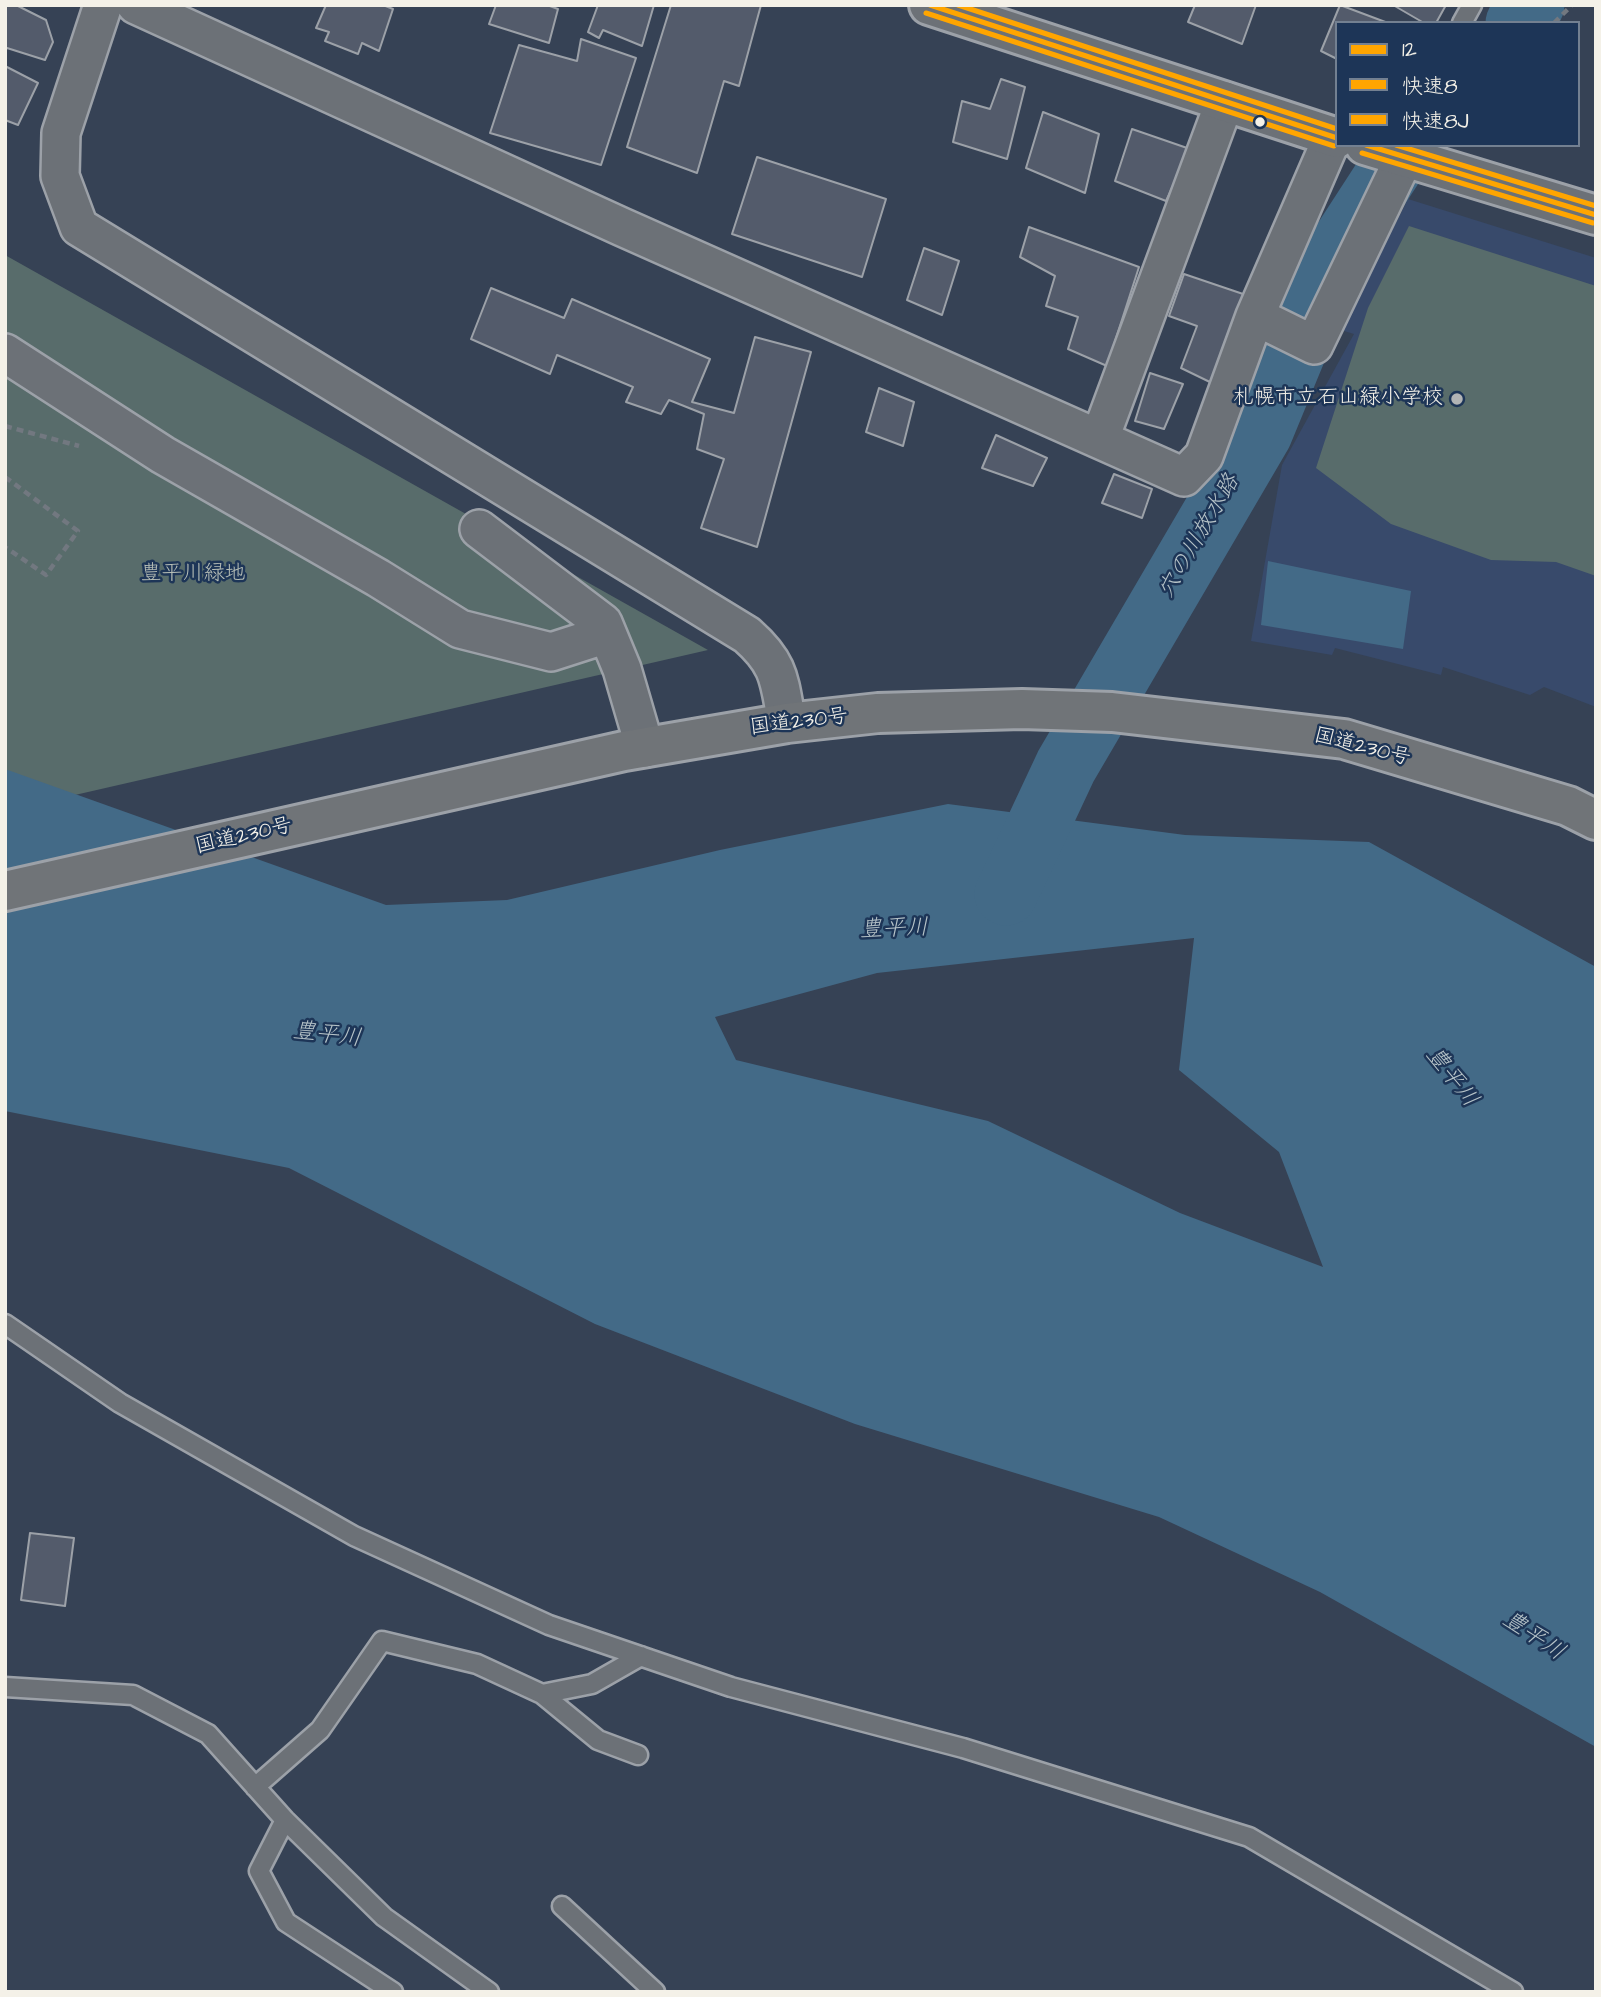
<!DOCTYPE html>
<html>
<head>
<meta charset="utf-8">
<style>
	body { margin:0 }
	#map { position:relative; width:1601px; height:1997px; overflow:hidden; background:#364255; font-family:"Architects Daughter","Klee One",sans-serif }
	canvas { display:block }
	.frame { position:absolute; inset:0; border:7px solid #f4f1e8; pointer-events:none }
	.legend { position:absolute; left:1335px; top:21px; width:245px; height:126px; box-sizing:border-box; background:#1d3557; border:2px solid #738091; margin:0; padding:9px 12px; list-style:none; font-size:21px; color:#f4f1e8 }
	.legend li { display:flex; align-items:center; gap:14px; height:35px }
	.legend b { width:35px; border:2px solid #738091 }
</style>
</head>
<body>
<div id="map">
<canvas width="1601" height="1997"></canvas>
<div class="frame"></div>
<ul class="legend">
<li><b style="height:9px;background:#ffa500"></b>12</li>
<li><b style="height:9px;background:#ffa500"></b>快速8</li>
<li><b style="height:9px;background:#ffa500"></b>快速8J</li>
</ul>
</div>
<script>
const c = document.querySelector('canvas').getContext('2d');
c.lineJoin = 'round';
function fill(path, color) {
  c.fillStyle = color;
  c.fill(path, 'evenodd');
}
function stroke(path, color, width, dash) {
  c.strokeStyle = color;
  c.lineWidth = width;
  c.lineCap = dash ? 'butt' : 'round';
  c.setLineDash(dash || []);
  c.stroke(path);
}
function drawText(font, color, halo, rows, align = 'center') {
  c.font = font + ' "Architects Daughter","Klee One",sans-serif';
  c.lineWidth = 5;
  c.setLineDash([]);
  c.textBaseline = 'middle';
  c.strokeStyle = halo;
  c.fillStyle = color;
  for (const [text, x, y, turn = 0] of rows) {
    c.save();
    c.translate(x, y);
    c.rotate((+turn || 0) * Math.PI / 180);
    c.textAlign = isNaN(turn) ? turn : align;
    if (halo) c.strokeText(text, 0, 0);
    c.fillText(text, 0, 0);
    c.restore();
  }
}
const built = new Path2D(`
	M1408 199 1596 258V707L1544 687 1530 695 1443 667 1441 675 1335 648 1332 655 1251 641 1282 465 1354 334 1341 330Z`);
const green = new Path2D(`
	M1409 226 1596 286V576L1556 562 1491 560 1391 524 1316 468 1368 308Z
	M5 255 708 650 5 811Z`);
const water = new Path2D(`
	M1268 561 1411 591 1403 649 1261 625Z
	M5 769 386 905 507 900 720 850 948 804 1185 835 1369 842 1596 967V1747L1320 1592 1159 1517 855 1424 595 1324 289 1168 5 1111ZM1194 938 1179 1070 1279 1152 1323 1267 1180 1213 988 1121 736 1060 715 1017 877 973Z`);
const river = new Path2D(`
	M1517 23 1533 5
	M1006 894 1066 766 1261 433 1334 256 1391 168`);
const building = new Path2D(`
	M5 5H16L46 20 53 42 45 60 7 48 5 51Z
	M326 5H383L393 9 379 51 362 43 358 54 325 41 329 32 316 28Z
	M496 5H547L558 9 549 43 489 24Z
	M598 5H654L642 46 603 30 599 38 588 32Z
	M671 5H761L739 86 724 81 697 173 627 147Z
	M1195 5H1256L1242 44 1188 22Z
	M1340 5 1388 23H1337V59L1321 51Z
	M1393 5H1446L1436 23H1424Z
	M581 39 636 58 601 165 490 133 519 45 577 61Z
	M5 66 38 83 18 125 5 120Z
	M1001 79 1025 87 1007 159 953 142 962 101 990 109Z
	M1043 112 1099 134 1085 193 1026 168Z
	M1132 129 1190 149 1166 201 1115 181Z
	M757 157 886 199 862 277 732 234Z
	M1029 227 1139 267 1107 366 1068 349 1078 317 1046 306 1055 276 1020 257Z
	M924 248 959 261 942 315 907 300Z
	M1184 274 1246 295 1216 385 1181 368 1197 326 1169 316Z
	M491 288 564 318 572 299 710 359 692 402 734 413 755 337 811 352 757 547 701 528 724 459 697 449 704 414 669 400 661 414 626 402 633 387 557 355 550 374 471 339Z
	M1150 373 1183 384 1164 429 1135 421Z
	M879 388 914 402 903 446 866 432Z
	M996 435 1047 458 1033 486 982 468Z
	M1114 474 1152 489 1142 518 1102 503Z
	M30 1533 74 1538 65 1606 21 1600Z`);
const path = new Path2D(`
	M1554 23 1572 5
	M5 426 79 446
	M5 477 78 531 46 575 5 547`);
const lane = new Path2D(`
	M1462 23 1472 5
	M5 1324 120 1403 354 1536 549 1625 731 1687 963 1748 1249 1837 1513 1992
	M5 1687 133 1695 208 1734 285 1820 384 1917 489 1992
	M542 1694 592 1684 641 1656
	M255 1787 320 1730 382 1641 477 1664 542 1694 598 1740 638 1755
	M285 1820 259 1871 286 1922 393 1992
	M562 1906 655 1992`);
const street = new Path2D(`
	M103 5 61 133 60 176 79 227 747 635C781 665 779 681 787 723
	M136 5 622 227 1184 477 1204 456 1255 316 1333 136
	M1255 316 1314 345 1405 156
	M5 353 163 455 378 578 460 629 551 652 607 634
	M1100 438 1225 101
	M479 529 603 623 622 669 645 748`);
const secondary = new Path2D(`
	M929 5 1337 138
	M1365 145 1596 215`);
const highway = new Path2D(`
	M5 891 624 751 787 723 878 713 1022 709 1112 712 1344 739 1568 806 1596 820`);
const bus1 = new Path2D(`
	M930 5 1337 138
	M1366 145 1596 215`);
const bus2 = new Path2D(`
	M926 13 1334 146
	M1362 153 1593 223`);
const bus3 = new Path2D(`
	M958 5 1337 129
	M1396 145 1596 206`);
const markers = [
	[1260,122,6,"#f4f1e8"],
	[1457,399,7,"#b2b4b5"]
];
const poiNames = [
	["札幌市立石山緑小学校",1443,399]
];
const parkNames = [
	["豊平川緑地",193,575]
];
const streetNames = [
	["国道230号",799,723,-7],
	["国道230号",1362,748,14],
	["国道230号",244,837,-13]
];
const waterNames = [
	["穴の川放水路",1200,537,-60],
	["豊平川",894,930,-2],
	["豊平川",327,1036,7],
	["豊平川",1451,1078,52],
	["豊平川",1533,1637,34]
];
fill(built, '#384a6b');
fill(green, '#586c6b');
fill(water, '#436a87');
stroke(river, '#436a87', 63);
fill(building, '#535b6b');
stroke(building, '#9ca1a8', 2);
stroke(lane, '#9ca1a8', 23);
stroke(street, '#9ca1a8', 42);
stroke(secondary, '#9ca1a8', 44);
stroke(highway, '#9ca1a8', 44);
stroke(path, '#727880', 4.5, [7, 5]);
stroke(lane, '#6c7177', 18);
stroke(street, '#6c7177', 37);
stroke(secondary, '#6c7177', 38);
stroke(highway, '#707478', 38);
stroke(bus1, '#ffa500', 5);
stroke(bus2, '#ffa500', 5);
stroke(bus3, '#ffa500', 5);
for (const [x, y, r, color] of markers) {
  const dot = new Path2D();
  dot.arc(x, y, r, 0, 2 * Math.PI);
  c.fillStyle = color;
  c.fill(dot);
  stroke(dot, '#1d3557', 2.5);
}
drawText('21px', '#f4f1e8', '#1d3557', poiNames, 'right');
drawText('21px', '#b8bfb7', '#1d3557', parkNames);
drawText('21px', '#f4f1e8', '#1d3557', streetNames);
drawText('italic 23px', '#b6c3c8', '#1d3557', waterNames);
</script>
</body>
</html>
